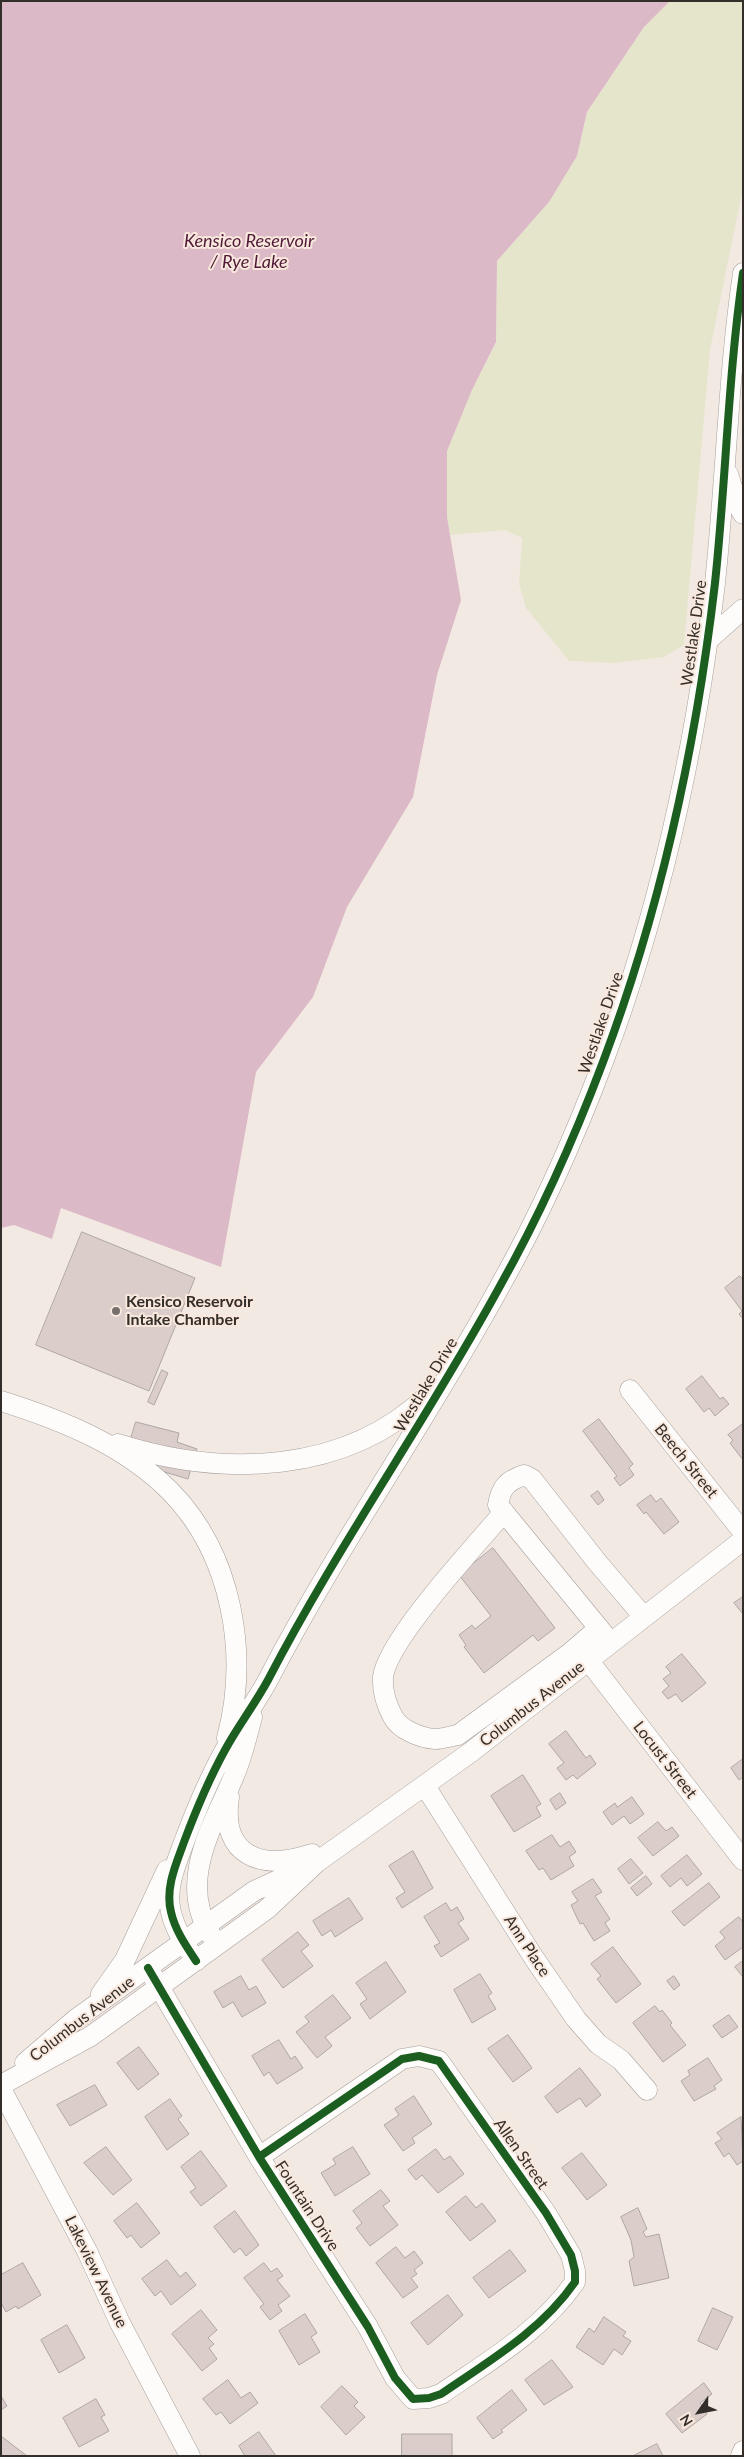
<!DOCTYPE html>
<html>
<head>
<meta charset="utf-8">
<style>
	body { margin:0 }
	#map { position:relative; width:744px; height:2457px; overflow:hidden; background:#f3e9e3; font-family:Lato,sans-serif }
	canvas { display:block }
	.frame { position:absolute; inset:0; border:2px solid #342e2a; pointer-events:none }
	.north { position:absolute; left:674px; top:2387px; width:50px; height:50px; -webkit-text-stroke:4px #f9e8dd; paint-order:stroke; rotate:237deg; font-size:14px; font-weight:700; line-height:20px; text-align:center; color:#342e2a }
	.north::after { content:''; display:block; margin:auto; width:18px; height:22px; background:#342e2a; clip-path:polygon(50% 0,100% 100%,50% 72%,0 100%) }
</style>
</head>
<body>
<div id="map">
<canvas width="744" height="2457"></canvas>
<div class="frame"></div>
<div class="north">N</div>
</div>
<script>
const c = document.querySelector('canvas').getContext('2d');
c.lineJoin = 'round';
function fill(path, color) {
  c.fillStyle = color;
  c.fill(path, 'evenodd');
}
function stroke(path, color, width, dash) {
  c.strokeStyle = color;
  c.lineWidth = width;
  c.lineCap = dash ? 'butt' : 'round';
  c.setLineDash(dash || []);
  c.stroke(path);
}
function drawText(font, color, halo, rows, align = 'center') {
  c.font = font + ' Lato,sans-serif';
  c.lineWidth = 4;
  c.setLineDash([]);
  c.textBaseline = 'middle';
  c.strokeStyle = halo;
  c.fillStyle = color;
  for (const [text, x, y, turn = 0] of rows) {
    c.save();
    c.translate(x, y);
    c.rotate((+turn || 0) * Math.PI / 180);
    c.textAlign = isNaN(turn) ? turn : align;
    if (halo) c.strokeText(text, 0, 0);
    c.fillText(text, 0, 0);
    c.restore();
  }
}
const green = new Path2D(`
	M670 1H743V188L710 350 684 645 664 657 615 663 569 661 526 608 519 584 522 538 505 530 450 535 447 517V451L472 390 496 343 497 261 549 202 577 156 587 112 644 27Z`);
const water = new Path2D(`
	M1 1H670L644 27 587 112 577 156 549 202 497 261 496 342 472 390 447 451V517L461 600 437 675 413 797 347 907 313 997 256 1072 221 1267 61 1208 52 1239 14 1225 1 1228Z`);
const building = new Path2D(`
	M82 1232 195 1278 149 1391 36 1345Z
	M740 1276 743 1280V1319L739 1314 742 1311 725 1288Z
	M162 1370 168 1373 154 1405 148 1402Z
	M702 1376 720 1399 723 1397 729 1404 715 1416 709 1408 704 1412 686 1389Z
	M599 1419 633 1464 629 1468 634 1475 620 1486 614 1478 617 1476 583 1431Z
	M136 1422 179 1433 177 1442 197 1449 188 1479 135 1463 128 1448Z
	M743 1424V1460L730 1443 733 1440 728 1435Z
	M598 1491 604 1500 598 1505 591 1496Z
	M651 1495 656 1502 661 1498 679 1522 664 1534 646 1512 644 1514 637 1505Z
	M493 1548 555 1628 538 1641 533 1635 484 1673 464 1647 466 1645 459 1635 472 1625 475 1629 491 1616 459 1575Z
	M743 1597V1614L734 1603Z
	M682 1654 706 1683 682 1702 676 1694 668 1699 662 1692 669 1686 663 1679 671 1673 666 1667Z
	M566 1731 586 1758 590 1755 596 1764 577 1779 573 1775 566 1780 557 1768 564 1763 549 1744Z
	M743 1759V1777L739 1780 731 1768Z
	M523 1775 541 1804 536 1807 541 1816 514 1832 491 1796Z
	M560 1793 566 1803 556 1810 550 1800Z
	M632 1797 644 1814 630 1824 624 1816 612 1825 603 1812 615 1803 617 1807Z
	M658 1822 666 1831 672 1827 679 1836 653 1856 638 1838Z
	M552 1835 560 1847 569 1841 576 1852 569 1857 574 1866 551 1880 543 1868 539 1870 526 1851Z
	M413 1851 433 1888 402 1908 396 1898 405 1892 389 1866Z
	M687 1855 702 1874 687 1886 681 1878 670 1887 661 1876Z
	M631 1859 643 1873 629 1884 618 1869Z
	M646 1876 652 1884 637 1896 631 1888Z
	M593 1879 602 1892 595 1896 610 1919 605 1923 610 1931 594 1941 583 1923 580 1924 571 1905 578 1901 572 1892Z
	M709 1883 720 1897 684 1926 672 1912Z
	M349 1898 363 1919 335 1937 331 1930 322 1936 313 1921Z
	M446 1903 451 1911 457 1907 464 1919 458 1923 469 1939 441 1957 434 1946 440 1943 424 1917Z
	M739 1917 743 1922V1947L725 1960 715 1946 725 1938 720 1932Z
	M298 1932 309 1945 301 1951 313 1966 283 1988 262 1960Z
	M613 1947 641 1984 616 2003 597 1979 601 1976 591 1964Z
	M743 1961V1977L735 1967Z
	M386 1962 406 1992 370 2019 360 2004 367 1999 356 1983Z
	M480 1974 492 1993 488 1996 496 2009 472 2023 454 1990Z
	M241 1976 249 1990 256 1986 266 2003 242 2017 233 2002 223 2008 214 1992Z
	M674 1976 680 1985 674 1990 667 1981Z
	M333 1995 351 2018 325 2037 332 2046 317 2058 296 2032 309 2022 305 2017Z
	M655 2006 660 2012 662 2010 672 2023 670 2025 686 2045 663 2062 633 2023Z
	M729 2015 738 2027 722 2038 713 2026Z
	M508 2035 532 2068 513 2082 488 2049Z
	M279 2040 291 2059 295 2056 303 2068 277 2084 269 2072 264 2076 252 2056Z
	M139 2047 159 2074 138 2090 117 2063Z
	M708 2058 722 2080 714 2086 716 2089 694 2101 681 2081 690 2075 688 2071Z
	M580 2068 601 2095 586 2107 580 2098 557 2113 545 2097Z
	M95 2085 107 2105 70 2126 57 2105Z
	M414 2096 432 2124 412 2138 415 2143 403 2151 384 2125 399 2115 395 2109Z
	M170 2099 182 2116 178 2119 189 2134 167 2150 145 2117Z
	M741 2117 743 2161 737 2165 729 2153 724 2157 715 2143 722 2139 717 2133Z
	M106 2147 132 2180 113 2195 84 2163Z
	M353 2147 370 2174 335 2196 321 2173 336 2164 333 2159Z
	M436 2149 444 2160 450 2156 464 2174 438 2193 422 2175 416 2180 408 2170Z
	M201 2151 227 2186 201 2206 190 2192 196 2188 181 2167Z
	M582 2153 607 2185 587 2200 562 2168Z
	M381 2190 390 2201 383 2206 398 2225 370 2246 356 2228 362 2223 353 2211Z
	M466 2196 476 2208 482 2203 496 2221 470 2241 446 2212Z
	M137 2203 160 2233 141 2248 131 2235 127 2238 114 2221Z
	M638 2208 647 2229 643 2232 646 2237 659 2234 669 2278 634 2286 629 2261 634 2257 631 2240 621 2217Z
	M235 2211 259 2245 246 2256 240 2248 234 2253 214 2227Z
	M396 2247 405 2258 414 2251 423 2263 414 2270 417 2274 411 2278 418 2287 403 2298 376 2263Z
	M510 2250 526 2271 489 2298 473 2278Z
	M167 2260 180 2277 186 2272 196 2285 171 2305 161 2291 155 2296 142 2279Z
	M23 2263 41 2295 18 2309 16 2306 6 2312 1 2303V2275Z
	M264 2263 271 2272 277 2268 283 2276 277 2280 290 2296 278 2305 282 2311 270 2320 260 2307 264 2304 244 2278Z
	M448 2295 463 2315 428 2345 411 2323Z
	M713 2308 733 2317 717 2350 698 2341Z
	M201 2310 217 2330 208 2338 214 2344 209 2348 217 2359 202 2371 172 2334Z
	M305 2314 317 2333 311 2337 320 2352 299 2365 279 2331Z
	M604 2317 626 2332 623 2336 631 2341 622 2355 614 2349 603 2365 576 2347 589 2328 594 2332Z
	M67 2325 85 2358 59 2373 41 2340Z
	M552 2360 573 2387 544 2405 525 2380Z
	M228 2380 241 2398 250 2392 258 2403 230 2424 221 2412 216 2415 203 2399Z
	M704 2383 712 2394 700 2403 707 2414 682 2433 666 2414Z
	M342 2386 358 2402 354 2406 365 2417 346 2435 321 2407Z
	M512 2390 527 2410 501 2430 503 2432 493 2439 477 2418Z
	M1 2396 7 2406 1 2410Z
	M96 2399 105 2415 101 2417 109 2431 79 2447 63 2418Z
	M259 2432 276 2456H245L239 2446Z
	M402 2434H452V2456H402Z
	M1 2436 27 2456H1Z
	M657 2444 663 2456H633Z`);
const minor = new Path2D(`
	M728 474 737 503 743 514
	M708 640 743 609
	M630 1390 743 1532
	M1 1401C62 1420 124 1445 170 1491 233 1555 249 1655 227 1738
	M118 1444C222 1477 345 1475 428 1395
	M504 1512C477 1544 387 1640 383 1677 382 1692 386 1704 393 1717 400 1730 421 1738 435 1739 442 1739 451 1736 458 1735L570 1653 599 1628
	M607 1638 498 1505C501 1487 507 1481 524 1475L532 1479 597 1562 644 1617
	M588 1660 743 1860
	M425 1786 534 1958 576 2019 598 2044 621 2060 647 2090
	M229 1797C220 1857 262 1871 312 1854
	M211 1935C177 1882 213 1826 234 1776 242 1757 247 1737 252 1717
	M196 1961C186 1946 175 1930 171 1912 165 1888 176 1864 184 1842 196 1810 209 1779 225 1750 238 1726 255 1704 268 1680 338 1545 427 1420 500 1286 540 1215 574 1139 603 1062 661 908 696 746 715 583 726 480 728 376 743 273
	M148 1968 259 2157 368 2327 395 2378 413 2399 429 2398 441 2394C489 2361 541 2331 575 2282V2271L571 2255 546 2213 439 2061 419 2056 402 2059 259 2157
	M101 1994 125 1960 167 1870
	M25 2063 76 2019 254 1891 302 1869
	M1 2085 91 2036 267 1909 317 1862 471 1752 743 1540
	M1 2089 87 2251 120 2323 190 2456
	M741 2456 743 2451`);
const cycleway = new Path2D(`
	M196 1961C186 1946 175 1930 171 1912 165 1888 176 1864 184 1842 196 1810 209 1779 225 1750 238 1726 255 1704 268 1680 338 1545 427 1420 500 1286 540 1215 574 1139 603 1062 661 908 696 746 715 583 726 480 728 376 743 273
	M148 1968 259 2157 368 2327 395 2378 413 2399 429 2398 441 2394C489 2361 541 2331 575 2282V2271L571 2255 546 2213 439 2061 419 2056 402 2059 259 2157`);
const markers = [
	[116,1311,5,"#776f6b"]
];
const streetNames = [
	["Westlake Drive",694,633,-82],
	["Westlake Drive",601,1023,-71],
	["Westlake Drive",426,1385,-59],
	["Beech Street",686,1461,51],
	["Columbus Avenue",532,1704,-38],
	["Locust Street",665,1760,52],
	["Ann Place",527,1946,57],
	["Columbus Avenue",82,2019,-38],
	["Allen Street",521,2154,55],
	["Fountain Drive",307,2206,57],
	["Lakeview Avenue",96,2272,64]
];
const poiNames = [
	["Kensico Reservoir",126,1302],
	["Intake Chamber",126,1320]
];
const waterNames = [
	["Kensico Reservoir",249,241],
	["/ Rye Lake",249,262]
];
fill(green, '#e5e5cc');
fill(water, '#dcb9c6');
fill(building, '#dbceca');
stroke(building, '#aea6a3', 1);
stroke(minor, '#a59e9a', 21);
stroke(minor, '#fdfcfb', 20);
stroke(cycleway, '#1b5e20', 8);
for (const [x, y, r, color] of markers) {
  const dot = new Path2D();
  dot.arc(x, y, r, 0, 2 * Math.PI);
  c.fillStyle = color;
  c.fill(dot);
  stroke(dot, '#f9e8dd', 2);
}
drawText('16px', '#342e2a', '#f9e8dd', streetNames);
drawText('bold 16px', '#342e2a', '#f9e8dd', poiNames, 'left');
drawText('italic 18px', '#511a38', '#f9e8dd', waterNames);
</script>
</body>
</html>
